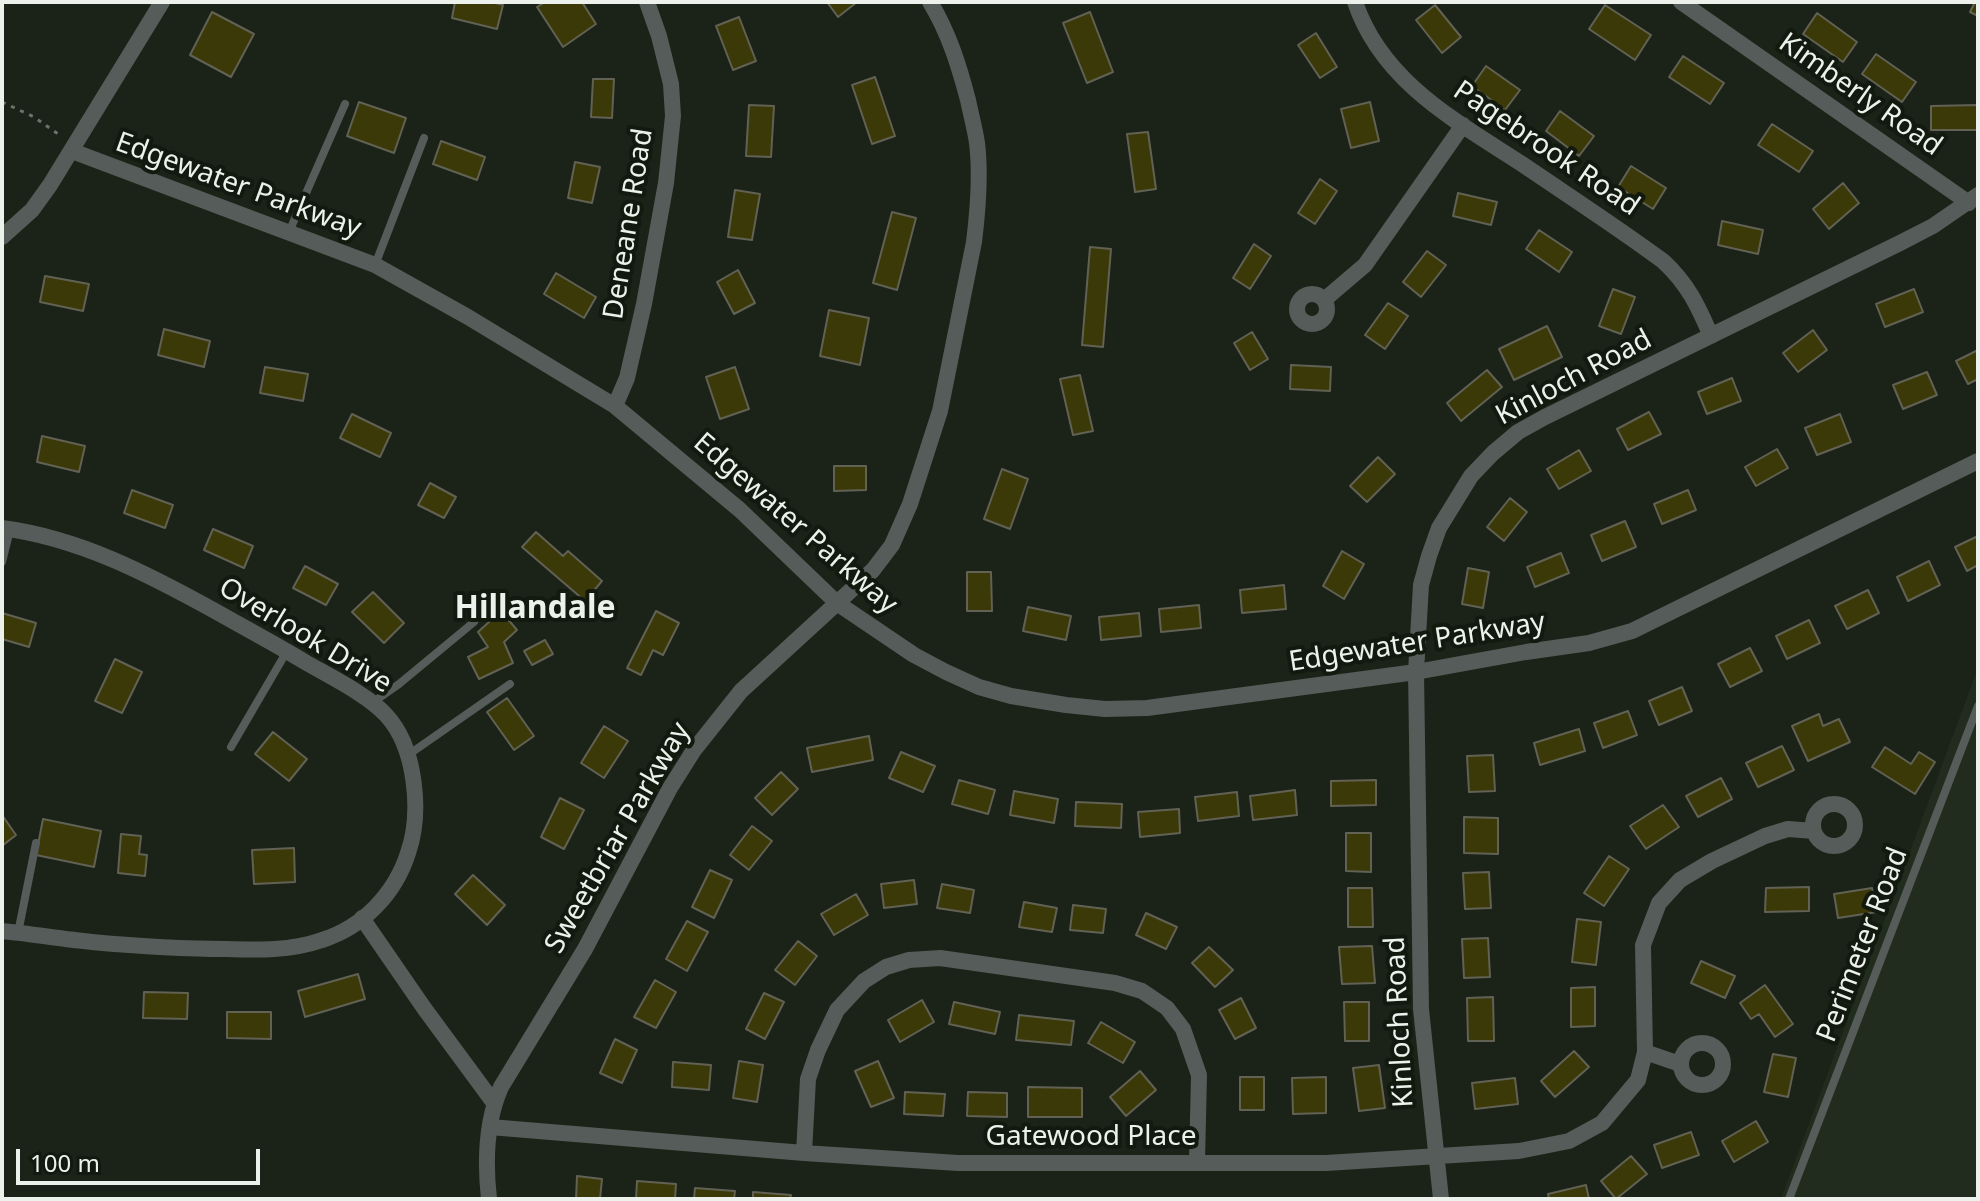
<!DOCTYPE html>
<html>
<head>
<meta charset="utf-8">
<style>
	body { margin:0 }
	#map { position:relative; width:1980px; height:1201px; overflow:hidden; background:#1b2218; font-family:"Noto Sans",sans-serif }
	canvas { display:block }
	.frame { position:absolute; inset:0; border:4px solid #ecf1eb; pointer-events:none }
	.scale { position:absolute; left:16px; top:1149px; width:244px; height:36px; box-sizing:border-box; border:4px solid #ecf1eb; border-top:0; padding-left:10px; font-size:24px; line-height:28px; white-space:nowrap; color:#ecf1eb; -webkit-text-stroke:6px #12190f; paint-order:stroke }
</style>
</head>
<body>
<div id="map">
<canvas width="1980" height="1201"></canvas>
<div class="frame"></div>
<div class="scale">100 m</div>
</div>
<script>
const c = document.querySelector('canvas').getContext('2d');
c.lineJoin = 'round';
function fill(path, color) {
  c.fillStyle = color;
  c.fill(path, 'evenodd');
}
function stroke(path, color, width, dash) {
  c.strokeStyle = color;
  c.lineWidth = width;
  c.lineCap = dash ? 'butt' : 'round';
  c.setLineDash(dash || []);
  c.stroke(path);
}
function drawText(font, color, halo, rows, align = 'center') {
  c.font = font + ' "Noto Sans",sans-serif';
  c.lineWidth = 8;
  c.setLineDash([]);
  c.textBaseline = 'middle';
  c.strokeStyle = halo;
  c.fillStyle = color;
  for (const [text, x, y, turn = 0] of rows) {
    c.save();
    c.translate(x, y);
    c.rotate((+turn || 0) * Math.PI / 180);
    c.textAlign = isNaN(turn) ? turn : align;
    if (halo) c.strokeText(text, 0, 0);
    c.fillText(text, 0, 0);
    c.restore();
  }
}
const built = new Path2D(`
	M1978 668V1199H1781Z`);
const building = new Path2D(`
	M455 2H491L503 5 497 29 452 18Z
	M545 2H582L596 24 563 47 537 7Z
	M827 2H857L838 17Z
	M1975 2H1978V16L1970 12Z
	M1435 5 1461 37 1442 53 1416 20Z
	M1605 5 1651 35 1635 60 1589 29Z
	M212 12 254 34 231 77 190 55Z
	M1090 12 1113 72 1087 83 1063 23Z
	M1817 13 1857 42 1843 62 1803 34Z
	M739 17 756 61 733 70 716 26Z
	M1316 33 1337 67 1320 78 1298 45Z
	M1876 54 1916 82 1902 102 1862 74Z
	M1683 56 1724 83 1710 104 1669 77Z
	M1486 66 1520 90 1505 110 1472 86Z
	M875 77 895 136 872 144 852 85Z
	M593 79H614L612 118 591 117Z
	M359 102 406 118 394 153 347 136Z
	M1370 102 1379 141 1351 148 1341 109Z
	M749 105 774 106 771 157 746 156Z
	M1978 105V130H1931V106Z
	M1560 111 1594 136 1579 156 1546 131Z
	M1772 124 1813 151 1799 172 1758 145Z
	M1148 132 1156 189 1135 192 1127 134Z
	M441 141 485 157 477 180 433 164Z
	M575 162 600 167 592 203 568 198Z
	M1631 166 1666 188 1653 209 1618 187Z
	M1320 179 1337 191 1315 224 1298 213Z
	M1843 183 1859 203 1829 229 1813 209Z
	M735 190 760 194 752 240 728 237Z
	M1458 193 1497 202 1491 225 1453 216Z
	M892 212 916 218 897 290 873 283Z
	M1722 221 1763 230 1758 254 1718 245Z
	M1539 230 1572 252 1559 272 1526 249Z
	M1254 244 1271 256 1250 289 1233 278Z
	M1090 247 1111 249 1103 347 1082 345Z
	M1427 251 1446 265 1421 297 1403 282Z
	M738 270 755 303 734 314 717 282Z
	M556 273 596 297 584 318 544 294Z
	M45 276 89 284 83 311 40 302Z
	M1613 289 1635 297 1621 334 1599 326Z
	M1914 289 1923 312 1885 327 1876 304Z
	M1388 303 1408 316 1385 349 1365 335Z
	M829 310 869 318 860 365 820 356Z
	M1547 326 1562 357 1514 380 1499 349Z
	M164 329 210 341 204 367 158 355Z
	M1813 330 1827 350 1798 372 1783 353Z
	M1252 332 1268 359 1250 370 1234 343Z
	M1978 350V379L1968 384 1956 361Z
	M1291 365 1331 367 1330 391 1290 389Z
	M265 367 308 374 303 401 260 393Z
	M735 367 749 409 720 419 706 377Z
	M1487 370 1502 387 1461 421 1447 403Z
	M1927 372 1937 395 1903 409 1893 385Z
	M1080 375 1093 431 1073 435 1060 379Z
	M1732 378 1741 401 1707 414 1698 392Z
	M1649 412 1661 434 1628 450 1617 429Z
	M352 414 391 433 380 457 340 438Z
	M1840 414 1851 442 1817 455 1805 428Z
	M42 436 85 446 79 472 37 462Z
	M1777 449 1788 468 1756 486 1745 467Z
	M1579 450 1591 471 1559 489 1547 469Z
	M1378 457 1395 474 1367 502 1350 486Z
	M834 466H866V490L834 491Z
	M1002 469 1028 479 1010 529 984 519Z
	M430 483 456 497 444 518 418 505Z
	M132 490 173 505 165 528 124 513Z
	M1688 490 1696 510 1662 524 1654 504Z
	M1510 498 1527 512 1504 541 1487 527Z
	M1625 521 1636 547 1602 561 1591 535Z
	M213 529 253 546 244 568 204 550Z
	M536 532 563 556 568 551 602 581 585 601 522 547Z
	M1978 536V565L1967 571 1955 547Z
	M1342 551 1364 564 1344 599 1323 586Z
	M1561 553 1569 573 1535 587 1527 567Z
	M1929 561 1940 585 1908 601 1897 577Z
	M305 566 338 584 326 605 293 588Z
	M1468 568 1489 572 1483 608 1462 604Z
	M967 572H991L992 611H967Z
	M1284 585 1286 609 1242 613 1240 590Z
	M1868 590 1879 613 1847 629 1835 606Z
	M373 592 404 623 384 643 352 612Z
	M1199 605 1201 628 1161 632 1159 609Z
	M1028 607 1071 616 1066 640 1023 631Z
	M501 611 517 630 504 642 513 663 479 679 468 657 488 647 478 632Z
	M656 611 679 623 663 655 653 650 641 675 627 668Z
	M2 613 36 623 29 647 2 639Z
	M1139 613 1141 636 1101 640 1099 617Z
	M1809 620 1820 643 1787 659 1776 636Z
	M545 640 553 654 532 665 524 651Z
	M1750 648 1762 671 1730 687 1718 664Z
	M115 659 142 672 122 713 95 701Z
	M1682 687 1692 711 1659 725 1649 701Z
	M507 698 534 736 514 750 487 712Z
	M1628 711 1637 735 1603 748 1594 723Z
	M1819 714 1823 726 1839 719 1850 742 1808 761 1792 726Z
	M604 726 628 741 604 778 581 763Z
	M1579 729 1585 751 1540 765 1534 743Z
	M273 732 307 759 289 781 255 754Z
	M869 736 873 760 812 772 807 748Z
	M1782 746 1794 770 1758 787 1746 763Z
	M1885 747 1911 764 1919 752 1935 762 1915 794 1872 767Z
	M901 752 935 766 923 792 889 778Z
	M1493 755 1495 791 1469 792 1467 756Z
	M781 772 798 789 772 815 755 798Z
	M1721 778 1732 799 1698 817 1686 796Z
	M959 780 995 790 988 814 952 804Z
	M1376 780V805L1331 806V781Z
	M1295 790 1297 815 1253 820 1250 796Z
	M1014 791 1058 799 1054 823 1010 815Z
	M1237 792 1239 816 1198 821 1195 797Z
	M560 798 584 810 564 849 541 837Z
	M1076 802 1122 804 1121 828 1075 826Z
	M1663 805 1679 827 1646 849 1630 826Z
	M1179 809 1180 833 1140 837 1138 812Z
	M2 815 16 835 2 846Z
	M1464 817 1498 818V854L1464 853Z
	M43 819 101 831 94 867 36 855Z
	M752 826 772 841 749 870 730 855Z
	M1346 833H1371V872L1346 871Z
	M121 834 141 836 139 854 147 855 145 876 118 873Z
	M294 848 295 882 254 884 252 850Z
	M1609 856 1629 869 1604 906 1584 893Z
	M710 870 732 880 714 918 692 907Z
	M1489 872 1491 908 1465 909 1463 873Z
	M473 875 505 905 487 925 455 894Z
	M914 880 917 904 884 908 881 884Z
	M942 884 974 890 970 913 937 908Z
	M1809 887V911L1765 912 1766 888Z
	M1348 888H1372L1373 927H1348Z
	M1872 888 1877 912 1838 918 1834 894Z
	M856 894 868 915 834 935 821 914Z
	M1024 902 1057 908 1052 932 1019 927Z
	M1073 905 1106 909 1103 933 1070 930Z
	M1146 913 1177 927 1166 949 1136 935Z
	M1577 919 1601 922 1596 965 1572 962Z
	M687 921 708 932 687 971 666 959Z
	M1488 938 1490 977 1464 978 1462 939Z
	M798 941 817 956 795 985 775 970Z
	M1372 946 1375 983 1342 984 1339 947Z
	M1209 947 1233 970 1215 987 1192 963Z
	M1701 961 1735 976 1725 998 1691 983Z
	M358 974 365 999 305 1017 298 991Z
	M655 980 676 992 656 1028 634 1017Z
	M1765 985 1793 1024 1775 1037 1759 1014 1751 1019 1740 1003Z
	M1595 987V1026L1571 1027V988Z
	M144 992 188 993 187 1019 143 1018Z
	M764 993 784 1002 765 1039 746 1029Z
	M1493 997 1494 1041H1468L1467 998Z
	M1241 998 1256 1028 1235 1039 1219 1010Z
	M922 1000 934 1022 900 1042 888 1020Z
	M954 1002 1000 1012 995 1034 949 1024Z
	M1344 1002H1369V1041H1345Z
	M227 1012H271V1039L227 1038Z
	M1019 1015 1074 1021 1071 1045 1016 1040Z
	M1101 1022 1135 1042 1123 1063 1088 1043Z
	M615 1039 637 1050 622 1083 600 1073Z
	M1574 1051 1589 1067 1555 1097 1541 1081Z
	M1773 1054 1796 1058 1788 1097 1764 1092Z
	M739 1061 763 1065 757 1102 733 1098Z
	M878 1061 894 1098 871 1107 855 1071Z
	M673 1062 711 1065 709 1090 672 1087Z
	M1379 1065 1385 1108 1359 1111 1353 1068Z
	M1140 1071 1156 1090 1126 1116 1110 1097Z
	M1240 1077H1264V1110H1240Z
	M1326 1077V1113L1293 1114 1292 1078Z
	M1515 1078 1518 1104 1475 1109 1472 1083Z
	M1028 1087 1082 1088V1117H1028Z
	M905 1092 945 1094 943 1116 904 1114Z
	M968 1092 1007 1093V1117L967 1116Z
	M1756 1121 1768 1142 1734 1162 1722 1141Z
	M1691 1132 1699 1155 1662 1168 1654 1145Z
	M1631 1156 1647 1174 1616 1199 1601 1181Z
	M577 1176 602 1179 600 1199H576Z
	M637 1181 676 1184 675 1199H636Z
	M1586 1185 1589 1199H1549L1548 1194Z
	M695 1188 735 1191 734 1199H694Z
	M753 1192 791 1195 790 1199H753Z`);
const path = new Path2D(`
	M2 102 34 117 61 136`);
const service = new Path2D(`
	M289 232 345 104
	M375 265 424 138
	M2 562 10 530
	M372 703 399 684 474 622
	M231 747 287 651
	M408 755 510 684
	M18 933 36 843
	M1789 1199 1978 706`);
const minor = new Path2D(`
	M1355 2C1382 82 1456 121 1522 164 1569 196 1617 227 1663 261 1688 284 1698 306 1711 336
	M1681 2 1969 203
	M72 151 375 265 468 317 615 406 740 510 837 603 914 655 946 672 979 687 1011 696 1066 705 1105 709 1147 708 1416 672 1526 652 1589 643 1632 631 1978 461
	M2 237 32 210 50 185 162 2
	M1297 309a15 15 0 1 1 30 0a15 15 0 1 1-30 0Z
	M1324 300 1365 265 1463 125
	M615 406 627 378 644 304 666 183 673 116 671 84 659 36 647 2
	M2 528C79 538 148 574 215 611 245 628 275 644 305 662 329 676 368 695 386 715 416 747 422 813 408 853 395 894 363 927 322 940 291 951 258 950 226 949 181 949 136 946 92 942 62 939 32 934 2 931
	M1813 825a21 21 0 1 1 42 0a21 21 0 1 1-42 0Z
	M362 918 424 1008 494 1103
	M1681 1064a21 21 0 1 1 42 0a21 21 0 1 1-42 0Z
	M1645 1052 1680 1064
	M490 1127 804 1153 958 1163H1326L1519 1151 1569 1141 1602 1123 1638 1080 1645 1052 1643 945 1659 903 1680 880 1712 861 1765 836 1788 829 1814 831
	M804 1153 808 1079 818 1050 837 1010 864 981 886 967 909 960 940 958 1115 983 1142 991 1167 1008 1183 1029 1199 1075 1197 1162
	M489 1199C485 1163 486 1121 501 1087L585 949 670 788 694 750 741 691 873 570 892 545 910 504 940 411 974 242C978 210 981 176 977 143 975 129 971 115 968 100 959 66 949 33 930 2
	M1441 1199 1421 1009 1416 672 1421 585 1429 556 1439 528 1471 476 1493 453 1518 432 1545 417 1900 243 1933 226 1978 195`);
const streetNames = [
	["Kimberly Road",1860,95,35],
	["Pagebrook Road",1546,149,34],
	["Edgewater Parkway",238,186,20],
	["Deneane Road",629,224,-81],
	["Kinloch Road",1574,378,-28],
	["Edgewater Parkway",795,524,41],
	["Overlook Drive",305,636,31],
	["Edgewater Parkway",1417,643,-9],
	["Sweetbriar Parkway",618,838,-60],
	["Perimeter Road",1863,945,-69],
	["Kinloch Road",1400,1022,-93],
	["Gatewood Place",1091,1137]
];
const quarterNames = [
	["Hillandale",535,609]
];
fill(built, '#212c1e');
fill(building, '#3b3908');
stroke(building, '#616154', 2);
stroke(path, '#6d736b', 3, [4, 6]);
stroke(service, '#555c59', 8);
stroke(minor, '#555c59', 16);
drawText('28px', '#ecf1eb', '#12190f', streetNames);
drawText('bold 32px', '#ecf1eb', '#12190f', quarterNames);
</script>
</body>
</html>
